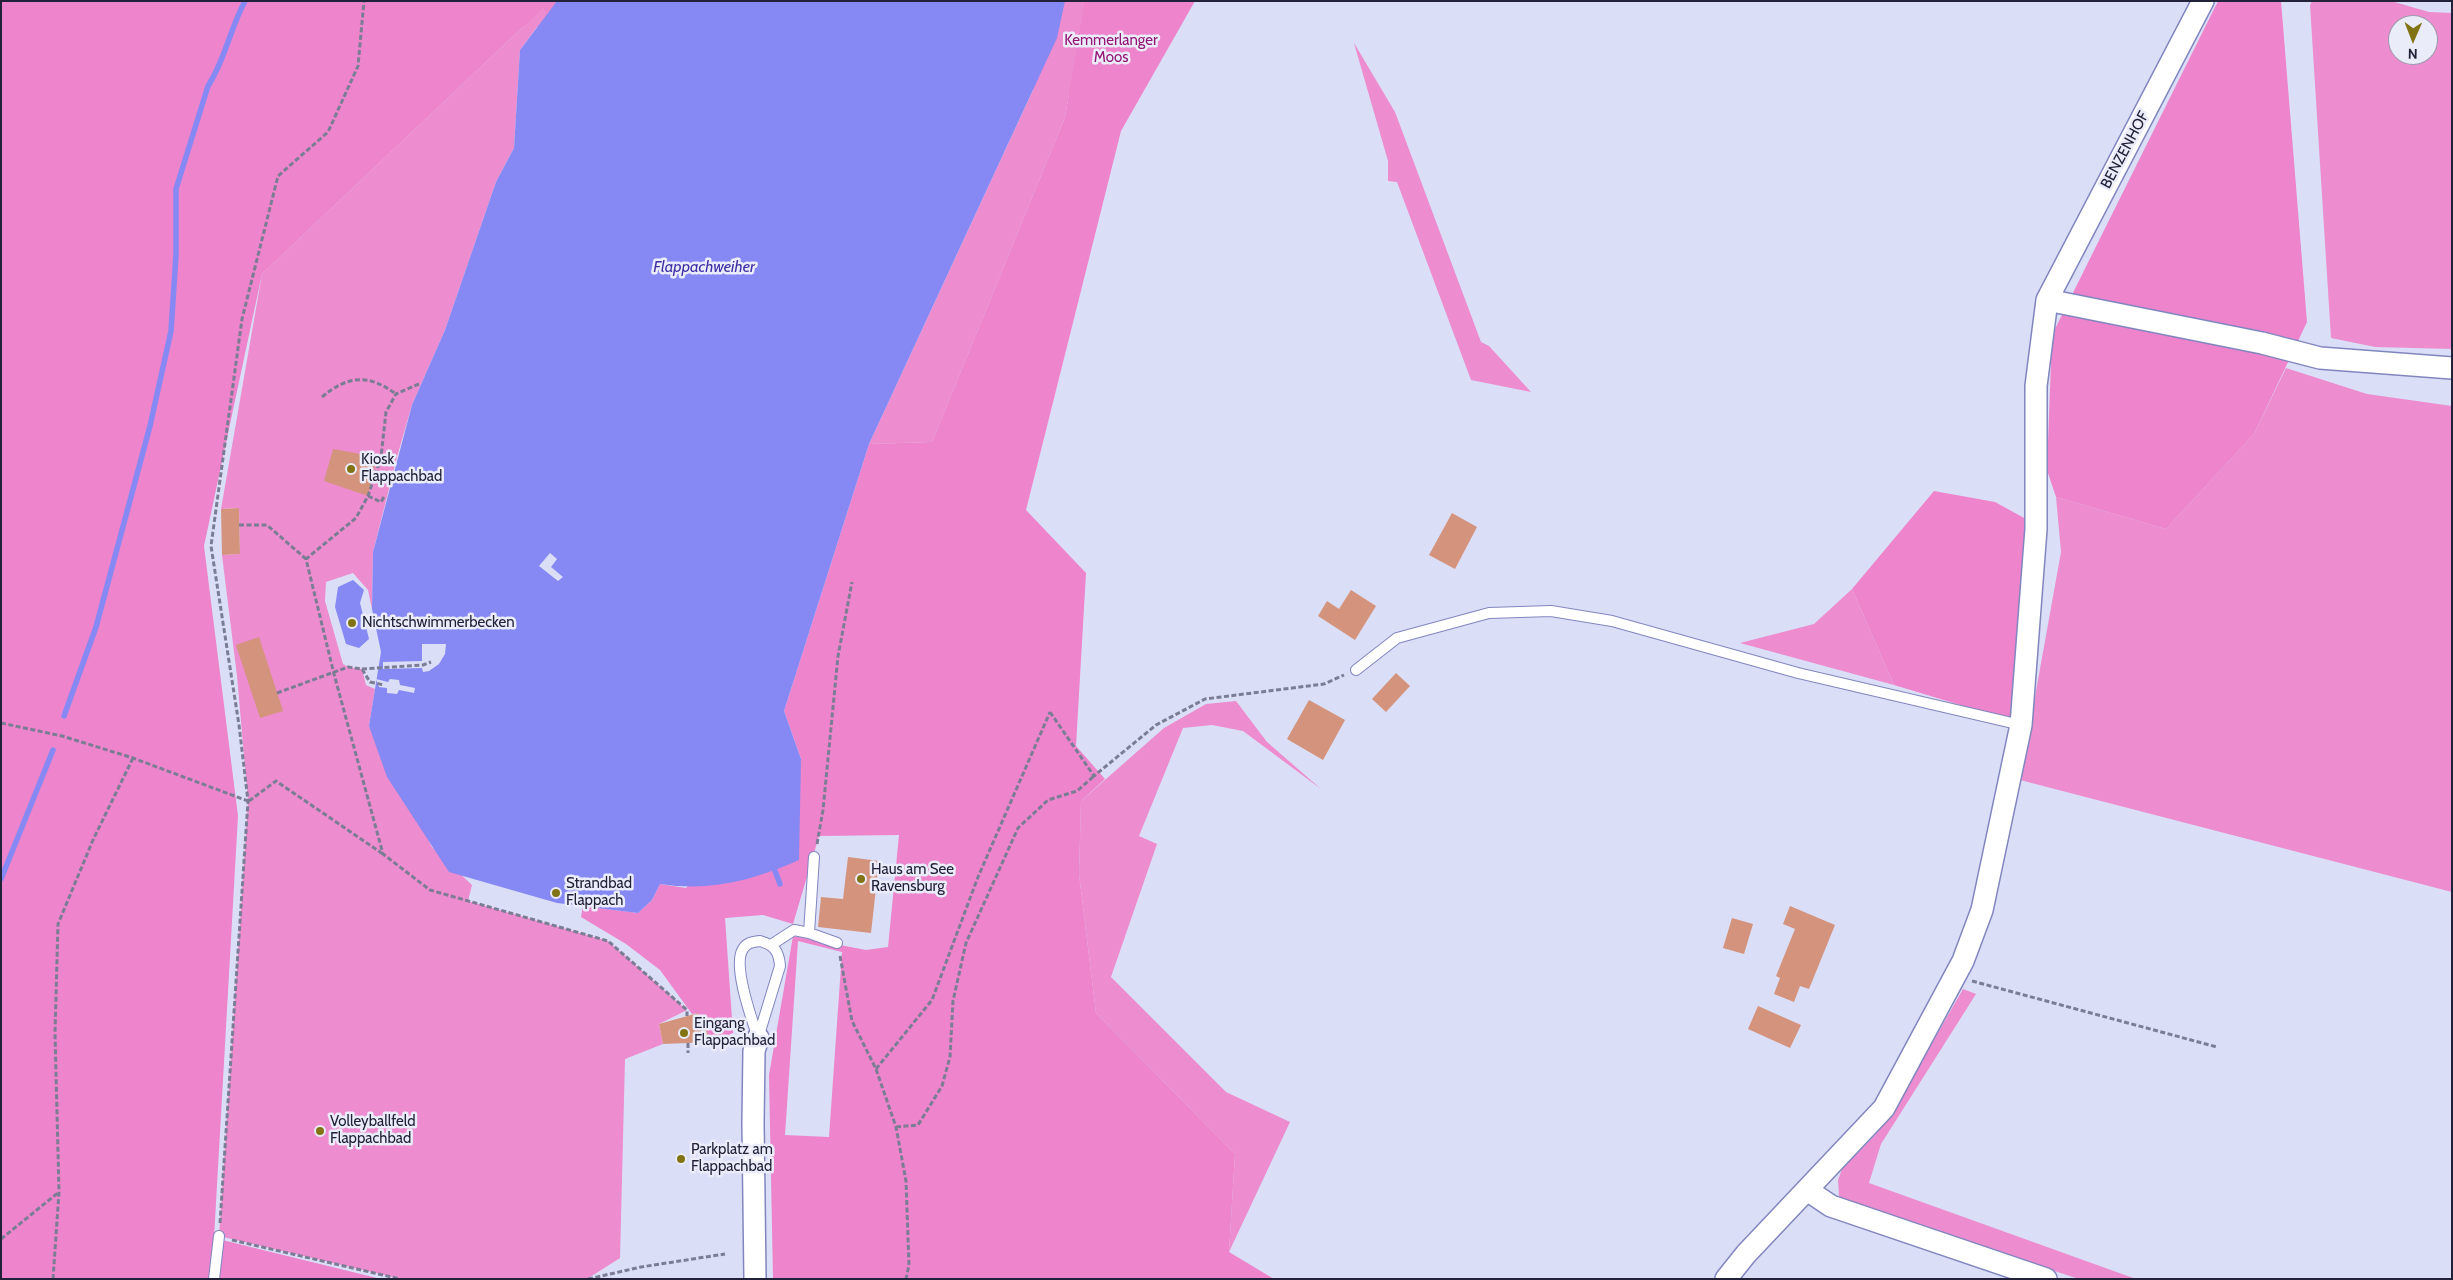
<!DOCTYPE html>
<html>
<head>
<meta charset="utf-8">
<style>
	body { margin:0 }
	#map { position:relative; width:2453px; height:1280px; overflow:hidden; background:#dbdef7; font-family:Cabin,sans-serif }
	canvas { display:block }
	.frame { position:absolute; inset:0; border:2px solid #212239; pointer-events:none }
	.north { position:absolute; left:2388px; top:15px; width:50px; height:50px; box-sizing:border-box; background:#ebecf9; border:1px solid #9a9bac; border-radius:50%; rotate:181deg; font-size:14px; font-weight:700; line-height:20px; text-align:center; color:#212239 }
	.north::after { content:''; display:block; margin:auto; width:18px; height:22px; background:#827315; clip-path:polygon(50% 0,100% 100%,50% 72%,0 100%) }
</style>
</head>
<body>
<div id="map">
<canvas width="2453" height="1280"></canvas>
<div class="frame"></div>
<div class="north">N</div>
</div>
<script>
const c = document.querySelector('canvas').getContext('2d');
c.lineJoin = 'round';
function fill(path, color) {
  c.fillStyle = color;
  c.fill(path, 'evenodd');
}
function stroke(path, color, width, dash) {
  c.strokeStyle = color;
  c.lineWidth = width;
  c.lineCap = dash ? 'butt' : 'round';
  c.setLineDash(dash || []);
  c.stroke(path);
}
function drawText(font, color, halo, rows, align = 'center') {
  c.font = font + ' Cabin,sans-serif';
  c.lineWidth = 5;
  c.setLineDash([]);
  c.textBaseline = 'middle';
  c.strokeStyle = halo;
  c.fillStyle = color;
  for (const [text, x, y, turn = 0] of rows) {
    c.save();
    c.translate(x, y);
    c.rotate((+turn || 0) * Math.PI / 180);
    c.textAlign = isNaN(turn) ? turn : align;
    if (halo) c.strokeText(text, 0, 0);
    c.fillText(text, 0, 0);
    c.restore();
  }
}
const green = new Path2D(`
	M505 1H1195L1069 94 1065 117 932 442 869 444 1033 90 537 27 520 50 514 148 496 182 445 330 412 405 397 457 373 552 372 609 368 590 353 573 326 582 325 601 343 664 348 667 362 669 366 685 375 689 369 726 432 847 472 885 468 901 608 941 687 1010 659 1024 663 1044 625 1059 620 1258 587 1279H401L219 1236 248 801 237 676 222 555 240 554 239 508 221 509 262 274 524 26Z
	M2312 1H2391L2429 12 2452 13V349L2375 347 2331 338 2310 5ZM2398 25H2428V55H2398Z
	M1354 43 1395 112 1481 342 1489 346 1531 392 1471 380 1397 182 1388 181V161Z
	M2286 368 2367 394 2452 406V892L2020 780 2061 552 2056 497 2166 529 2254 434Z
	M1852 589 1894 685 1740 643 1814 624Z
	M1236 701 1267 742 1321 789 1243 731 1212 725 1183 728 1139 836 1157 844 1111 977 1226 1092 1290 1122 1229 1252 1235 1154 1096 1013 1079 874 1081 801 1164 728 1206 704Z
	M1963 989 1976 994 1881 1144 1869 1183 2136 1279H2079L1849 1204 1839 1196 1838 1180 1842 1169 1875 1135 1904 1092Z`);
const forest = new Path2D(`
	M1 1H557L547 13 543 8 262 274 204 546 238 816 214 1238 381 1279H1Z
	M1085 1H1195L1121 131 1026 510 1086 573 1076 746 1105 779 1081 801 1079 874 1096 1013 1235 1154 1229 1252 1274 1279H773L769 1075 793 936 866 950 888 947 899 835 819 836 793 924 763 915 725 918 733 1033 712 1042 698 1013 692 1014 660 970 626 944 581 917 583 906 638 913 652 900 660 884 686 888 801 759 784 711 869 444 932 442 1065 117ZM798 941 842 952 829 1137 785 1135Z
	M2218 1H2281L2307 322 2254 434 2166 529 2056 497 2047 470 2052 335Z
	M1934 491 1995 502 2026 519 2010 720 1894 685 1852 589Z`);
const water = new Path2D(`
	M557 1H1065L1057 38 869 444 784 711 801 759 799 860C754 880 710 892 660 884L652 900 638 913 557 903 449 872 387 777 369 726 381 652 372 609 373 552 412 405 445 330 496 182 514 148 520 50Z
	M353 580 364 590 360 603 369 639 359 648 346 644 335 607 338 587Z`);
const pier = new Path2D(`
	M550 553 557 559 551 567 563 577 558 581 539 566Z
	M422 644H446L445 654 439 664 429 671 423 672 422 668 383 669V662L422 661Z
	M376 679 388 682 390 679 399 680 400 685 415 688 414 693 399 690 397 694 387 693V688L379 687Z`);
const stream = new Path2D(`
	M64 716 96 627 150 426 171 331 176 255V189L208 86C225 60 230 29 245 1
	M775 871 780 884
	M1 879 53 750`);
const building = new Path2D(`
	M333 449 377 457 368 496 324 481Z
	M239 508 240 554 222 555 221 509Z
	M1452 513 1477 527 1455 569 1429 555Z
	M1351 590 1376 606 1355 640 1318 616 1327 601 1339 609Z
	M259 637 283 711 260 718 236 645Z
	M1396 673 1410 686 1386 712 1372 699Z
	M1309 700 1345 720 1323 760 1287 739Z
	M848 857 879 861 871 933 818 927 821 897 843 899Z
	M1790 906 1835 925 1809 989 1800 986 1794 1002 1774 994 1780 978 1776 976 1795 929 1783 924Z
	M1732 918 1753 924 1744 954 1723 948Z
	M1758 1006 1801 1025 1790 1048 1748 1029Z
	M698 1013 712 1042 663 1044 659 1024Z`);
const path = new Path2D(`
	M419 384 396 394 386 412 381 457 368 496 356 518 306 559 334 674 383 854 430 890 608 941 687 1010V1016
	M322 397C348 375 369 374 396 394
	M368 496 381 502 385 495
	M239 525H267L306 559
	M362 669 423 665 431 662
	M277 693 348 667 362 669 370 682 384 685
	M1050 712 1094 776 1156 725 1205 699 1324 684 1344 675
	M1 723 62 736 133 758 248 801
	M249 801 276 781 383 854
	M817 844 823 810 838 656 852 582
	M840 956 852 1021 876 1069 896 1127 906 1181 909 1265 906 1279
	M1972 981 2217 1047
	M688 1043V1053
	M876 1069 932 1000 978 877 1050 712
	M896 1127 918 1125 942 1086 950 1057 953 1001 966 943 1018 828 1048 800 1077 791 1094 776
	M220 1223 248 801 239 725 211 546 242 319 278 176 328 132 358 66 364 1
	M1 1239 59 1192
	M232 1240 400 1279
	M53 1279 59 1192 55 1033 58 924 93 840 133 758
	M588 1279 641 1267 725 1254`);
const lane = new Path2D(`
	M1356 670 1397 638 1489 613 1551 611 1612 621 1798 673 2021 725
	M809 933 814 857
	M760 941C774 945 779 951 780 966L758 1038C752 1020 732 965 743 949 747 942 753 942 760 941Z
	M771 945 794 930 809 933 837 943
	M214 1279 219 1236`);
const street = new Path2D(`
	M2047 300 2262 343 2320 358 2452 368
	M1807 1190 1831 1206 2046 1279
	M755 1279 753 1123 754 1051 758 1038
	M1726 1279 1746 1254 1884 1108 1963 961 1982 910 2021 725 2036 529V386L2047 300 2203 1`);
const markers = [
	[351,469,5,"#827315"],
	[352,623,5,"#827315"],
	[861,879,5,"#827315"],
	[556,893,5,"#827315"],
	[684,1033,5,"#827315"],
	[320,1131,5,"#827315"],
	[681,1159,5,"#827315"]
];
const parkNames = [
	["Kemmerlanger",1111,41],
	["Moos",1111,58]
];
const streetNames = [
	["BENZENHOF",2125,150,-62]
];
const poiNames = [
	["Kiosk",361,460],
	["Flappachbad",361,477],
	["Nichtschwimmerbecken",362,623],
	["Haus am See",871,870],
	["Ravensburg",871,887],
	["Strandbad",566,884],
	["Flappach",566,901],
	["Eingang",694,1024],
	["Flappachbad",694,1041],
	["Volleyballfeld",330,1122],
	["Flappachbad",330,1139],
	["Parkplatz am",691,1150],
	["Flappachbad",691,1167]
];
const waterNames = [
	["Flappachweiher",704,267]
];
fill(green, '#ed8cce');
fill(forest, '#ed84cc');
fill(water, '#8689f3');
fill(pier, '#dbdef7');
stroke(stream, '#8689f3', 5.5);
fill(building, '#d4937c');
stroke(lane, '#8186bf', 12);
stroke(street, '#8186bf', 24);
stroke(path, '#7b7d95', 3, [5, 2.5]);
stroke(lane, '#fff', 10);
stroke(street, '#fff', 21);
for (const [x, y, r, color] of markers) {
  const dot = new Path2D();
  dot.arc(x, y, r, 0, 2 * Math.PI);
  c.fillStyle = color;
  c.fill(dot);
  stroke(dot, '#ebecf9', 2);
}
drawText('15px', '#941576', '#ebecf9', parkNames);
drawText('15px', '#212239', '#ebecf9', streetNames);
drawText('15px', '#212239', '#ebecf9', poiNames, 'left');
drawText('italic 16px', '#3d2da7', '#ebecf9', waterNames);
</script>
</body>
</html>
